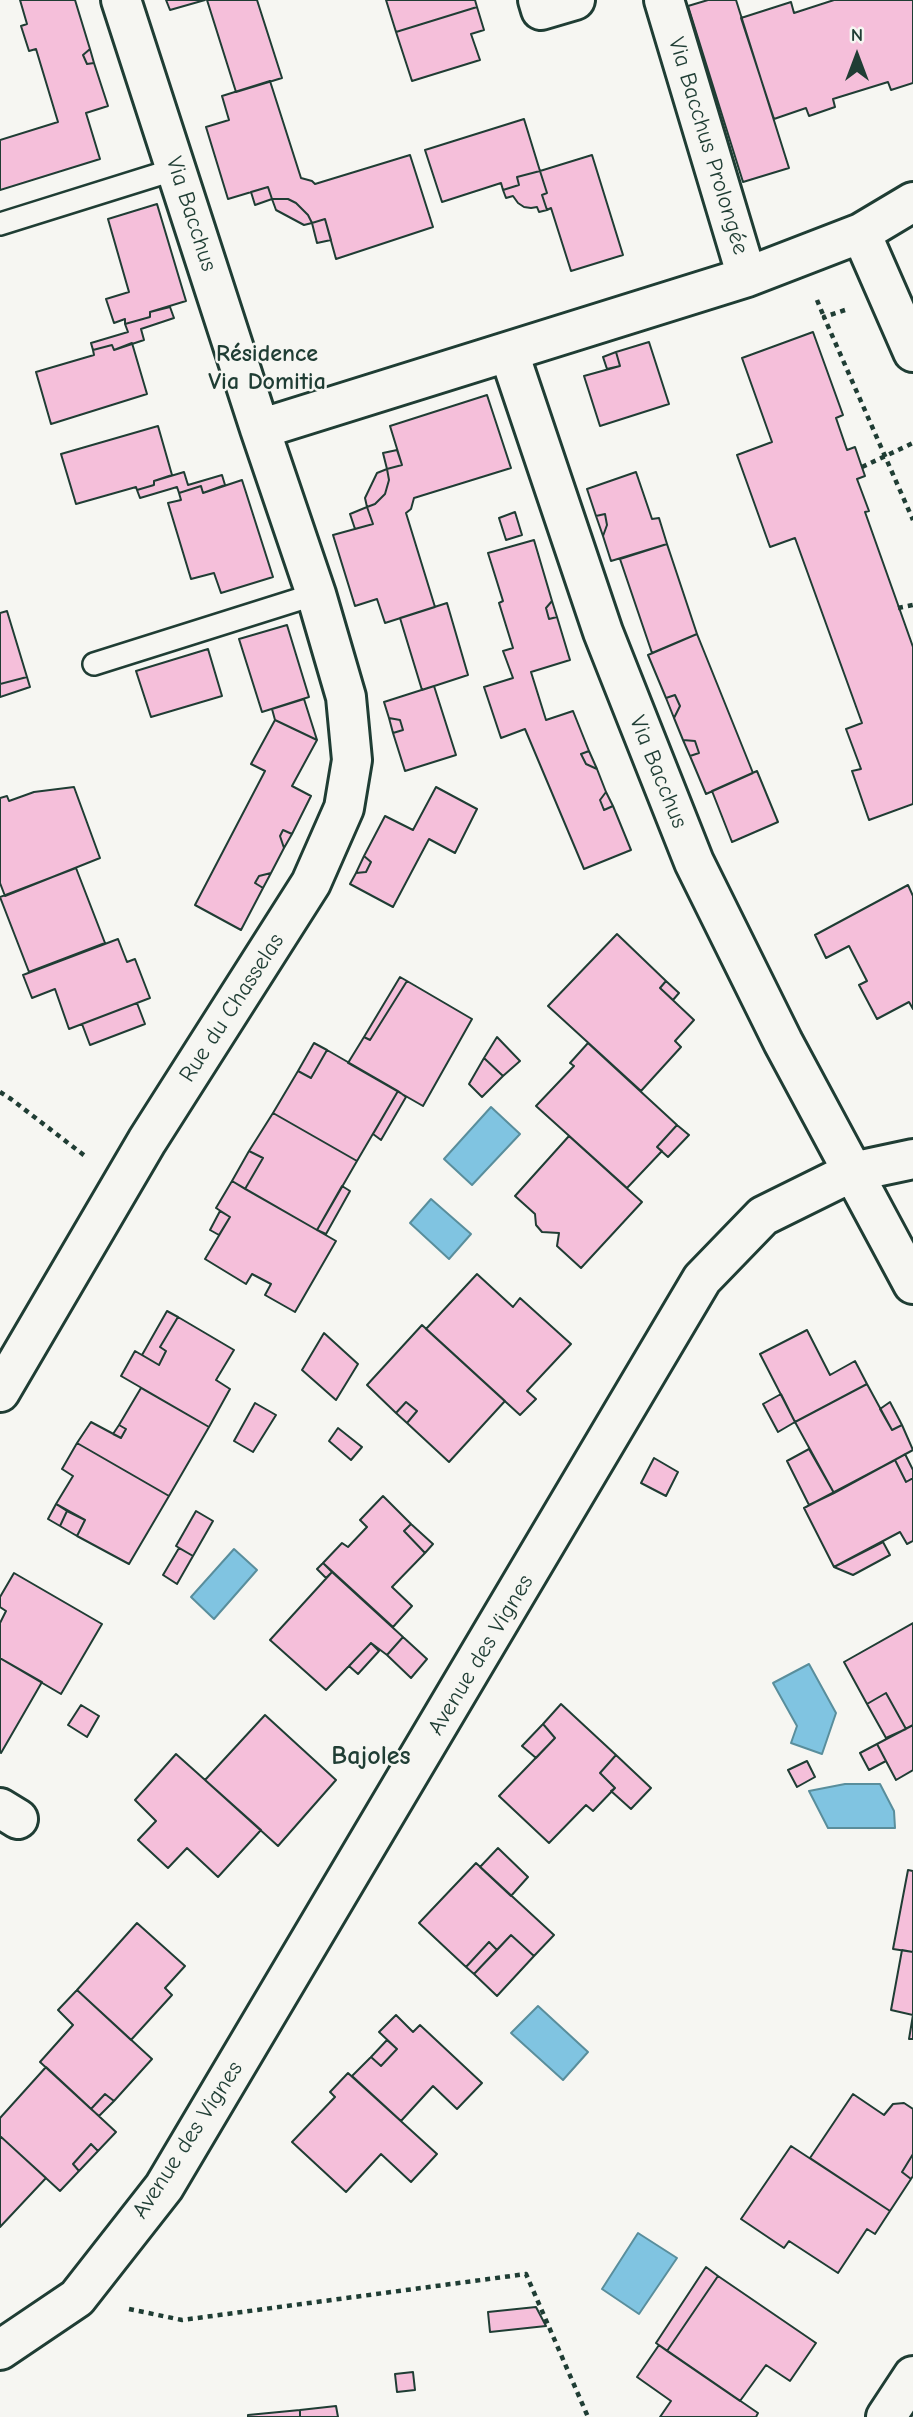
<!DOCTYPE html>
<html>
<head>
<meta charset="utf-8">
<style>
	body { margin:0 }
	#map { position:relative; width:913px; height:2417px; overflow:hidden; background:#f6f6f2; font-family:"Comic Neue",sans-serif }
	canvas { display:block }
	.north { position:absolute; left:822px; top:21px; width:70px; height:70px; -webkit-text-stroke:5px #f6f6f2; paint-order:stroke; rotate:0deg; font-size:19px; font-weight:700; line-height:28px; text-align:center; color:#1f3d34 }
	.north::after { content:''; display:block; margin:auto; width:24px; height:32px; background:#1f3d34; clip-path:polygon(50% 0,100% 100%,50% 72%,0 100%) }
</style>
</head>
<body>
<div id="map">
<canvas width="913" height="2417"></canvas>
<div class="north">N</div>
</div>
<script>
const c = document.querySelector('canvas').getContext('2d');
c.lineJoin = 'round';
function fill(path, color) {
  c.fillStyle = color;
  c.fill(path, 'evenodd');
}
function stroke(path, color, width, dash) {
  c.strokeStyle = color;
  c.lineWidth = width;
  c.lineCap = dash ? 'butt' : 'round';
  c.setLineDash(dash || []);
  c.stroke(path);
}
function drawText(font, color, halo, rows, align = 'center') {
  c.font = font + ' "Comic Neue",sans-serif';
  c.lineWidth = 5;
  c.setLineDash([]);
  c.textBaseline = 'middle';
  c.strokeStyle = halo;
  c.fillStyle = color;
  for (const [text, x, y, turn = 0] of rows) {
    c.save();
    c.translate(x, y);
    c.rotate((+turn || 0) * Math.PI / 180);
    c.textAlign = isNaN(turn) ? turn : align;
    if (halo) c.strokeText(text, 0, 0);
    c.fillText(text, 0, 0);
    c.restore();
  }
}
const water = new Path2D(`
	M491 1107 520 1134 472 1185 444 1159Z
	M431 1199 471 1234 449 1259 410 1223Z
	M234 1549 257 1570 214 1619 191 1597Z
	M809 1664 836 1713 822 1754 791 1743 797 1726 773 1683Z
	M845 1784H880L894 1811 895 1828H828L809 1791Z
	M538 2006 588 2052 563 2080 511 2033Z
	M638 2233 677 2258 639 2314 602 2289Z`);
const building = new Path2D(`
	M20 0H75L90 49 83 55 87 64 94 63 108 106 86 113 100 159 0 190V140L58 122 36 49 29 51 21 26 27 24Z
	M166 0H205L170 10Z
	M207 0H257L282 78 236 92Z
	M386 0H475L477 7 396 32Z
	M708 0H736L789 168 743 182 688 6Z
	M834 0H913V83L891 90 888 82 833 99 835 107 809 116 806 108 774 119 741 18 791 2 794 13Z
	M477 7 484 30 471 34 480 60 412 81 396 32Z
	M90 49 94 63 87 64 83 55Z
	M270 81 301 178 312 181 315 184 410 155 433 227 336 259 325 219 312 223 308 215 296 203 288 199H272L268 187 228 199 206 127 229 120 222 96Z
	M524 119 540 171 517 177 519 185 503 190 501 183 442 202 425 150Z
	M592 155 623 255 571 271 551 208 547 210 542 195 547 193 540 171Z
	M540 171 547 193 542 195 547 210 539 212 537 207 531 208 524 207 518 203 513 196 506 198 503 190 519 185 517 177Z
	M268 187 272 199 255 205 251 192Z
	M272 199H288L296 203 308 215 312 223 304 225 276 210Z
	M157 204 186 301 150 312V317L125 324V319L114 323 106 299 129 292 108 219Z
	M325 219 331 240 317 243 312 223Z
	M170 307 174 318 141 329 144 340 114 350 112 345 93 350 91 343 128 332 125 324 150 317V312Z
	M813 332 843 415 836 418 847 450 855 447 865 476 857 479 869 511 865 512 913 647V804L869 820 852 771 861 769 846 729 862 723 795 538 770 547 737 455 772 442 742 358Z
	M649 342 669 404 600 426 584 376 620 366 616 352Z
	M132 343 147 394 51 424 36 372 94 355 93 350 112 345 114 350Z
	M616 352 620 366 607 369 603 357Z
	M487 395 511 468 414 498 411 509 406 513 435 607 385 623 377 599 355 606 333 535 373 524 367 507 375 504 385 494 389 480 387 469 402 465 390 426Z
	M158 426 172 475 154 481V485L137 490 136 487 76 504 61 454Z
	M397 450 402 465 387 469 383 453Z
	M387 469 389 480 385 494 375 504 367 507 365 498 377 473Z
	M184 472 188 485 222 475 225 485 203 493 201 486 179 493 177 487 140 498 137 490 154 485V481Z
	M636 472 652 519 659 518 667 544 611 561 603 536 607 525 605 514 596 516 587 489Z
	M242 480 273 577 221 593 214 573 191 579 168 503 181 500 179 493 201 486 203 493Z
	M367 507 373 524 355 529 350 514Z
	M515 512 522 535 506 540 499 518Z
	M605 514 607 525 603 536 596 516Z
	M534 540 552 601 546 608 549 619 557 617 570 660 531 672 546 720 573 711 589 751 581 754 586 764 597 769 606 792 600 800 604 810 613 806 631 850 584 869 525 729 501 738 484 687 513 678 503 651 513 648 499 603 503 601 488 553Z
	M667 544 697 634 652 653 620 559Z
	M552 601 557 617 549 619 546 608Z
	M447 603 468 675 422 690 400 618Z
	M7 611 27 677 0 684V613Z
	M287 625 309 697 262 712 239 639Z
	M697 634 753 773 706 794 690 756 699 753 695 741 683 740 674 718 680 706 675 695 666 698 648 655Z
	M208 649 222 696 151 717 136 671Z
	M27 677 30 687 0 697V684Z
	M434 686 456 755 405 771 393 733 403 730 400 720 389 718 384 702Z
	M675 695 680 706 674 718 666 698Z
	M304 699 317 740 275 720 272 709Z
	M389 718 400 720 403 730 393 733Z
	M275 720 317 740 292 786 311 796 292 834 283 830 280 836 284 848 271 873 259 876 255 883 263 888 241 930 195 905 265 771 251 764Z
	M683 740 695 741 699 753 690 756Z
	M589 751 597 769 586 764 581 754Z
	M757 771 778 822 732 842 712 791Z
	M74 787 100 858 5 896 0 883V798L7 796 9 801 34 792Z
	M436 787 477 809 455 853 429 839 393 907 350 884 356 873 366 872 371 862 364 856 385 816 413 830Z
	M606 792 613 806 604 810 600 800Z
	M283 830 292 834 284 848 280 836Z
	M364 856 371 862 366 872 356 873Z
	M76 868 105 943 29 972 0 897Z
	M271 873 263 888 255 883 259 876Z
	M908 885 913 896V1009L909 1002 877 1019 859 985 867 981 849 946 826 958 815 935Z
	M617 934 666 981 660 988 694 1020 675 1041 681 1047 641 1091 548 1006Z
	M118 939 127 962 135 959 150 998 69 1029 55 989 32 998 23 975Z
	M400 977 407 981 370 1040 364 1037Z
	M407 981 472 1019 423 1106 348 1063 364 1037 370 1040Z
	M666 981 679 993 673 1000 660 988Z
	M137 1003 145 1024 90 1045 82 1024Z
	M497 1037 520 1061 503 1076 484 1058Z
	M314 1043 327 1050 311 1078 298 1071Z
	M588 1043 677 1125 657 1147 662 1151 627 1188 536 1106 574 1066 570 1063Z
	M327 1050 398 1091 357 1161 273 1113 298 1071 311 1078Z
	M484 1058 503 1076 482 1097 469 1084Z
	M398 1091 406 1097 381 1140 373 1134Z
	M273 1113 357 1161 317 1230 245 1189 263 1158 249 1151Z
	M677 1125 689 1135 668 1157 657 1147Z
	M569 1136 642 1202 581 1268 557 1246 559 1233 542 1232 536 1225 535 1214 515 1196Z
	M249 1151 263 1158 245 1189 232 1181Z
	M232 1181 336 1241 295 1312 265 1295 271 1284 252 1274 246 1284 205 1259 230 1217 216 1208Z
	M342 1186 350 1191 326 1234 317 1230Z
	M220 1211 230 1217 219 1235 210 1230Z
	M477 1274 513 1307 520 1298 571 1344 527 1391 536 1399 520 1415 426 1329Z
	M167 1311 178 1317 160 1347 166 1351 159 1365 142 1355Z
	M178 1317 234 1350 216 1380 230 1389 209 1427 121 1376 135 1351 159 1365 166 1351 160 1347Z
	M422 1325 505 1401 449 1462 407 1423 417 1411 406 1402 396 1413 367 1385Z
	M807 1330 830 1375 855 1361 867 1384 795 1422 760 1354Z
	M324 1333 358 1364 336 1400 302 1370Z
	M867 1384 892 1430 902 1425 913 1450 834 1493 795 1422Z
	M141 1388 209 1427 169 1496 77 1443 91 1422 121 1438 126 1429 119 1425Z
	M781 1394 795 1422 778 1432 763 1404Z
	M406 1402 417 1411 407 1423 396 1413Z
	M890 1402 902 1425 892 1430 880 1409Z
	M255 1403 276 1415 253 1452 234 1441Z
	M119 1425 126 1429 121 1438 113 1434Z
	M338 1428 362 1447 351 1460 329 1441Z
	M77 1443 169 1496 129 1564 77 1536 85 1520 56 1504 73 1476 62 1469Z
	M809 1449 834 1493 809 1505 787 1461Z
	M905 1454 913 1470V1478L906 1482 895 1460Z
	M654 1458 678 1472 666 1496 641 1483Z
	M895 1460 906 1482 913 1478V1541L907 1544 900 1532 834 1567 804 1508Z
	M383 1496 411 1524 404 1531 425 1553 392 1587 412 1606 393 1627 323 1563 342 1543 348 1547 367 1527 360 1520Z
	M56 1504 67 1511 60 1526 48 1519Z
	M67 1511 85 1520 77 1536 60 1526Z
	M196 1511 213 1521 193 1556 176 1546Z
	M411 1524 433 1544 425 1553 404 1531Z
	M883 1542 890 1555 853 1575 834 1567Z
	M179 1548 193 1556 177 1584 163 1575Z
	M323 1563 332 1572 326 1578 317 1569Z
	M332 1572 403 1637 387 1655 371 1643 326 1690 270 1640Z
	M14 1573 102 1624 61 1694 0 1658V1623L6 1611 0 1607V1597Z
	M913 1623V1725L906 1729 886 1693 867 1704 844 1662Z
	M403 1637 427 1659 411 1678 387 1655Z
	M371 1643 379 1651 358 1674 349 1666Z
	M0 1658 42 1682 1 1753 0 1752Z
	M886 1693 906 1729 886 1738 867 1704Z
	M561 1704 616 1755 600 1773 615 1788 593 1811 586 1805 549 1843 499 1796 555 1738 543 1724Z
	M81 1705 99 1716 87 1737 68 1725Z
	M265 1715 336 1780 278 1846 205 1780Z
	M543 1724 555 1738 536 1758 522 1746Z
	M913 1725V1770L896 1780 877 1744Z
	M877 1744 886 1761 869 1770 860 1753Z
	M176 1754 261 1830 218 1877 187 1848 168 1868 138 1840 156 1821 135 1800Z
	M616 1755 651 1788 631 1809 611 1791 615 1788 600 1773Z
	M807 1761 815 1777 797 1787 788 1770Z
	M498 1848 528 1877 511 1896 480 1867Z
	M476 1863 554 1935 534 1956 511 1935 497 1950 489 1942 466 1967 419 1923Z
	M908 1870 913 1871V1952L893 1949Z
	M137 1923 185 1966 165 1988 172 1995 131 2040 77 1990Z
	M511 1935 534 1956 497 1996 474 1974Z
	M489 1942 497 1950 474 1974 466 1967Z
	M902 1950 913 1952V2039H909L913 2015 891 2010Z
	M77 1990 152 2059 114 2101 105 2094 91 2109 40 2062 73 2025 58 2010Z
	M396 2015 413 2032 420 2025 482 2083 457 2109 433 2086 401 2121 352 2076 371 2057 381 2066 397 2049 379 2032Z
	M387 2040 397 2049 381 2066 371 2057Z
	M46 2067 116 2132 98 2151 91 2144 73 2164 79 2171 60 2191 0 2136V2118Z
	M348 2073 437 2154 411 2182 381 2154 346 2192 292 2142 335 2097 330 2092Z
	M105 2094 114 2101 99 2116 91 2109Z
	M853 2094 884 2115 893 2104 904 2103 913 2109V2154L902 2172 911 2179 890 2211 810 2158Z
	M0 2136 46 2178 0 2227Z
	M91 2144 98 2151 79 2171 73 2164Z
	M791 2146 890 2211 875 2234 867 2229 838 2273 789 2241 784 2248 741 2219Z
	M913 2154V2176L911 2179 902 2172Z
	M706 2267 718 2276 667 2351 656 2343Z
	M718 2276 816 2343 790 2381 766 2365 740 2401 667 2351Z
	M536 2307 546 2326 490 2332 488 2312Z
	M659 2345 758 2413 756 2417H660L671 2401 637 2377Z
	M413 2372 415 2390 397 2392 395 2374Z
	M336 2406 338 2417H300V2410Z
	M300 2410V2417H248V2415Z`);
const path = new Path2D(`
	M817 300 824 317
	M845 310 824 317 913 520
	M862 467 913 443
	M898 608 913 605
	M0 1092 11 1099 85 1156
	M129 2309 182 2320 526 2274 588 2417`);
const lane = new Path2D(`
	M0 224 176 169
	M94 664 316 594`);
const street = new Path2D(`
	M538 0 541 10 575 0
	M664 0 747 277
	M861 233 913 352
	M509 353 603 632 694 862 783 1042 913 1284
	M260 429 747 277 861 233 913 202
	M0 1392 147 1141 311 883 344 808 352 760 346 697 316 594 260 429 121 0
	M0 1808 18 1819
	M0 2350 77 2298 164 2187 702 1279 763 1216 852 1172 913 1159
	M886 2417 913 2376`);
const streetNames = [
	["Via Bacchus Prolongée",708,146,73],
	["Via Bacchus",191,214,72],
	["Via Bacchus",658,772,68],
	["Rue du Chasselas",232,1008,-57],
	["Avenue des Vignes",481,1655,-59],
	["Avenue des Vignes",188,2140,-57]
];
const neighbourhoodNames = [
	["Résidence",267,354],
	["Via Domitia",267,382]
];
const quarterNames = [
	["Bajoles",371,1757]
];
fill(water, '#80c4e1');
stroke(water, '#598e9c', 2);
fill(building, '#f5bfda');
stroke(building, '#1f3d34', 2);
stroke(lane, '#1f3d34', 26);
stroke(street, '#1f3d34', 44);
stroke(path, '#1f3d34', 4.5, [5, 5]);
stroke(lane, '#f6f6f2', 21);
stroke(street, '#f6f6f2', 38);
drawText('23px', '#1f3d34', '#f6f6f2', streetNames);
drawText('bold 24px', '#1f3d34', '#f6f6f2', neighbourhoodNames);
drawText('bold 26px', '#1f3d34', '#f6f6f2', quarterNames);
</script>
</body>
</html>
